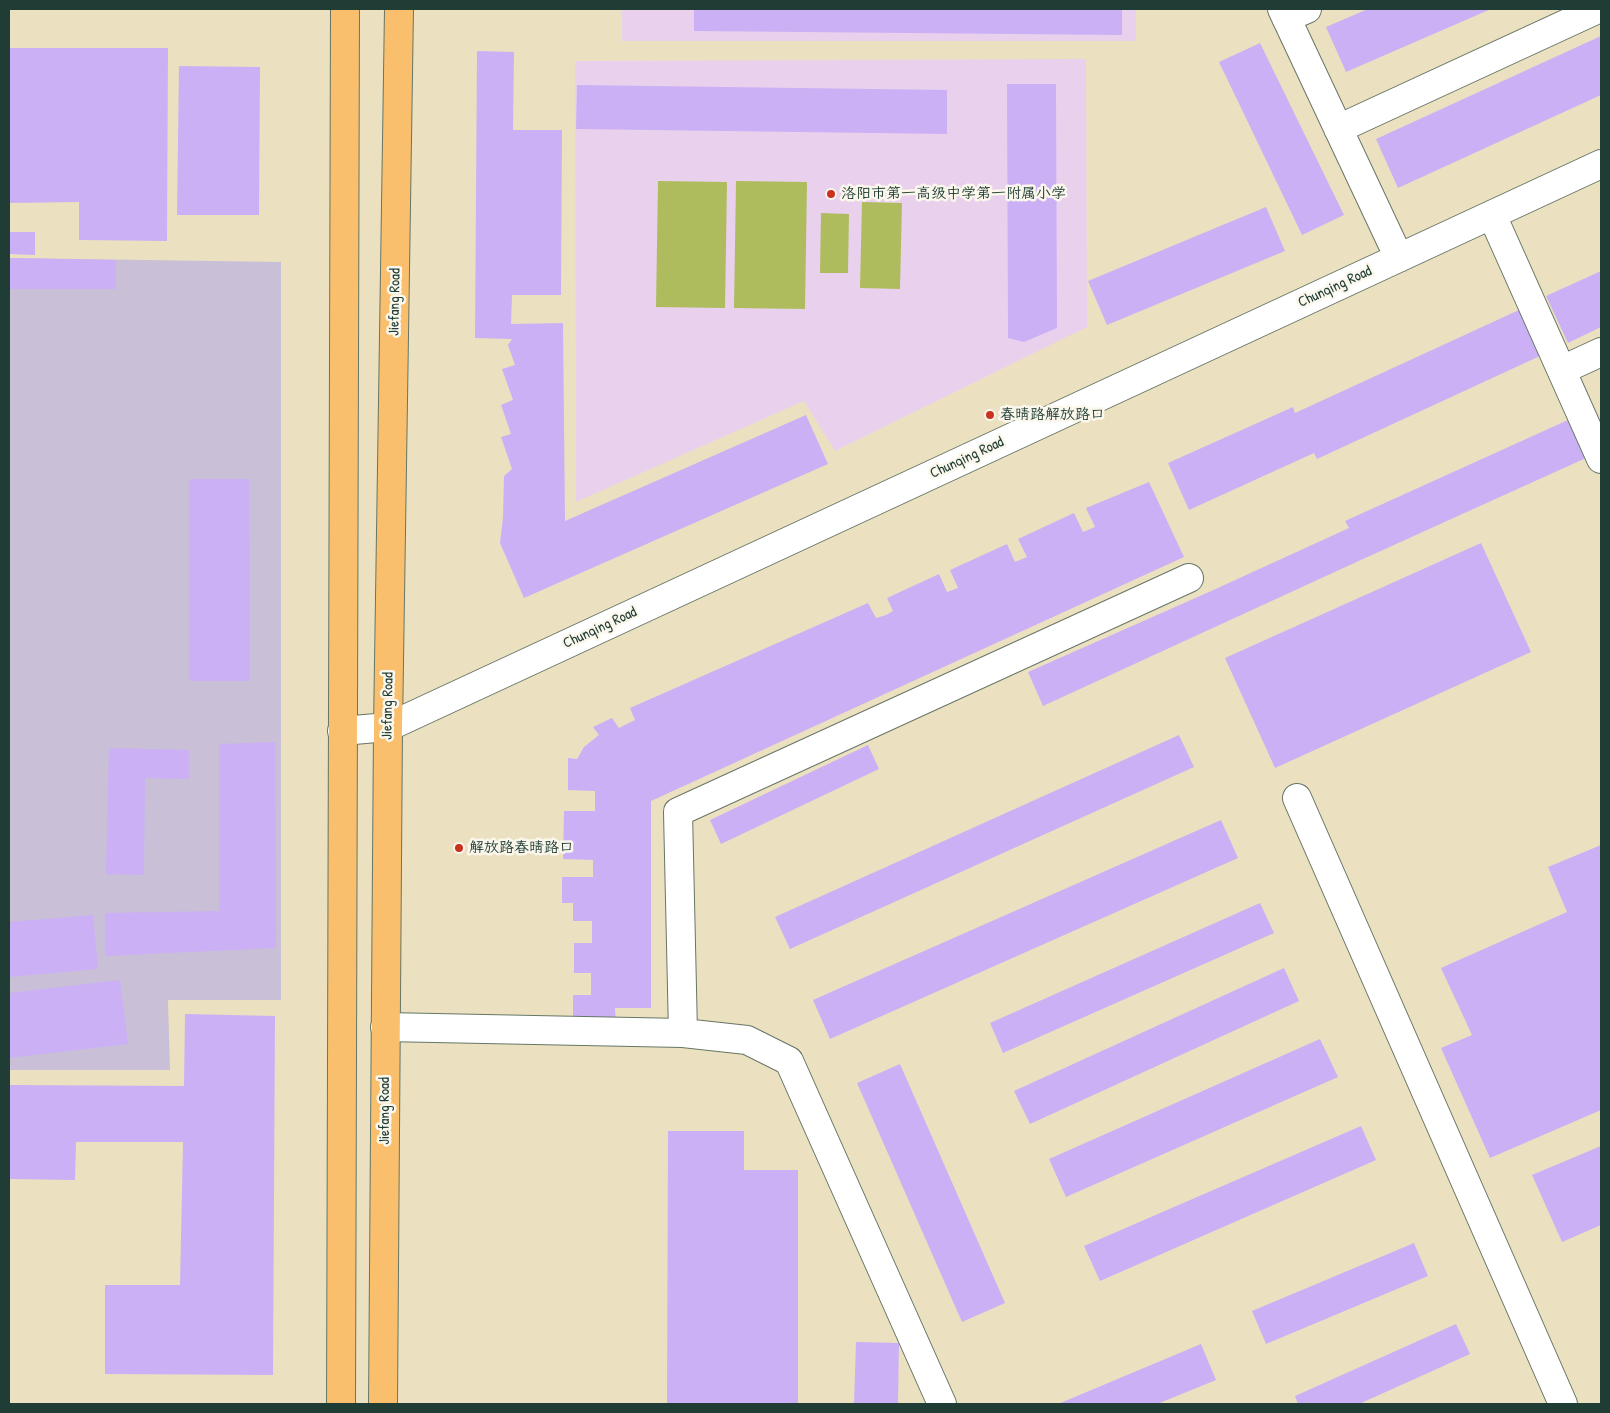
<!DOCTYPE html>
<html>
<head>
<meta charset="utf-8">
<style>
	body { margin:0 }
	#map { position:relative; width:1610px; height:1413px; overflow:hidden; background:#ebe1c0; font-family:"Patrick Hand",sans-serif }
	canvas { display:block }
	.frame { position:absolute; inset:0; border:10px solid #1f3d34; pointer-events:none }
</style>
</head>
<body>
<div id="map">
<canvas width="1610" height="1413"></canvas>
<div class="frame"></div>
</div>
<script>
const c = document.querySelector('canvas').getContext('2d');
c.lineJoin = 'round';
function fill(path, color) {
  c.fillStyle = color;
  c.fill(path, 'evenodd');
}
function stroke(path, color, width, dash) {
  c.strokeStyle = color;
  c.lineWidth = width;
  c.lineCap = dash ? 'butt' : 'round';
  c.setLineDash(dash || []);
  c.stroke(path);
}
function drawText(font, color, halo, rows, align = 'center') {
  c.font = font + ' "Patrick Hand","LXGW WenKai TC",sans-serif';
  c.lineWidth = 5;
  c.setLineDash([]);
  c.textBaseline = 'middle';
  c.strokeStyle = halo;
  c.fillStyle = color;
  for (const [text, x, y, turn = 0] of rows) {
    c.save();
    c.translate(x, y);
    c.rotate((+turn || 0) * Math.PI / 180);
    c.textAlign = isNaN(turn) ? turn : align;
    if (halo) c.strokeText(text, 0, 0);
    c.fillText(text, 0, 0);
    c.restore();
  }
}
const built = new Path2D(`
	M622 9H1136V41H622Z
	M1086 59 1087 327 835 451 804 401 576 502 575 61Z`);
const industrial = new Path2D(`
	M9 258 281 262V1000H168L170 1070H9Z`);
const green = new Path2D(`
	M658 181 727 182 725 308 656 307Z
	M736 181 807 182 805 309 734 308Z
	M862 202 902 203 900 289 860 288Z
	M821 213 849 214 848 273H820Z`);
const building = new Path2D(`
	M694 9H1122V35L694 31Z
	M1368 9H1491L1346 72 1326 27Z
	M1601 36V95L1398 188 1376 139Z
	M1260 43 1344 215 1302 235 1219 62Z
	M9 48H168L167 241 79 240V202L9 203Z
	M477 51 514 52 513 130H562L561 295H512L511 324 563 323 565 521 806 415 828 464 524 598 500 543 503 517 504 476 512 469 501 437 511 434 501 405 513 400 502 369 515 365 508 345 512 339 475 338Z
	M179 66 260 67 259 215H177Z
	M1007 84H1056L1057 328 1024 342 1008 338Z
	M577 85 947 90V134L576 129Z
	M1266 207 1285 251 1107 325 1088 281Z
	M9 232H35V255L9 254Z
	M9 258 116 260V289H9Z
	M1601 271V327L1568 343 1546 296Z
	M1519 310 1540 356 1317 459 1314 453 1189 510 1168 463 1293 407 1295 413Z
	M1568 420 1586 458 1363 559 1043 706 1028 672 1209 592 1349 528 1345 521Z
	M189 479H249L250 681H189Z
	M1149 482 1184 557 651 801V1008H615L616 1024H573V995H591V973H574V943H592V921H573V903H562V877H593V860L563 859 564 811H595V791L568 790V758L577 759 584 747 599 735 593 727 612 718 619 728 635 720 630 708 868 603 876 618 886 615 893 611 887 598 939 574 947 592 958 588 950 570 1007 544 1015 562 1027 557 1018 539 1074 513 1083 532 1095 527 1086 508Z
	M1481 543 1531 652 1275 768 1225 658Z
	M1179 735 1194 767 790 949 775 917Z
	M275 742 276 948 105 956V913L219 911V744Z
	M868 745 879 769 721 844 710 820Z
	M109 748 189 750V779L145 778 144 875 106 874Z
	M1221 820 1238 858 830 1039 813 1000Z
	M1601 845V1110L1490 1158 1441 1048 1472 1035 1441 968 1567 912 1548 867Z
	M1260 903 1274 933 1003 1053 990 1023Z
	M93 915 98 969 9 977V922Z
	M1284 968 1299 1001 1030 1124 1014 1091Z
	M120 980 128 1044 9 1058V993Z
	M185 1014 275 1016 273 1375 105 1374V1285H180L183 1142H76L75 1180 9 1179V1085L184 1086Z
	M1320 1039 1338 1077 1066 1197 1049 1159Z
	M900 1064 1005 1303 962 1322 857 1083Z
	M1361 1126 1376 1160 1100 1281 1084 1246Z
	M668 1131H744V1170H798V1404H667Z
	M1601 1146V1225L1562 1242 1532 1175Z
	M1414 1243 1428 1276 1266 1344 1252 1311Z
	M1456 1324 1470 1354 1359 1404H1298L1295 1396Z
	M856 1342 899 1343 898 1404H854Z
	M1201 1344 1216 1380 1157 1404H1058Z`);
const minor = new Path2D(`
	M1282 9 1399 258
	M1286 18 1307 9
	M1338 129 1598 9
	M1492 215 1601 459
	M1562 370 1601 352
	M342 731 388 727 1601 164
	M1297 798 1563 1404
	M385 1027 683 1033 678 812 1189 578
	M683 1033 747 1040 789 1061 942 1404`);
const major = new Path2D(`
	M341 1404 345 9
	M383 1404 388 727 399 9`);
const markers = [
	[831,194,5,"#c8321e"],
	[990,415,5,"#c8321e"],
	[459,848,5,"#c8321e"]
];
const poiNames = [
	["洛阳市第一高级中学第一附属小学",841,194],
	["春晴路解放路口",1000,415],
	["解放路春晴路口",469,848]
];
const streetNames = [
	["Chunqing Road",1335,287,-25],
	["Jiefang Road",395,302,-89],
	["Chunqing Road",967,458,-25],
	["Chunqing Road",600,628,-25],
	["Jiefang Road",388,706,-89],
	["Jiefang Road",385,1111,-90]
];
fill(built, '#e9d1ed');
fill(industrial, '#c9bfd7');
fill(green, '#afbc5e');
fill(building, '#cbb0f5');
stroke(minor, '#667665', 30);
stroke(major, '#667665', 30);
stroke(minor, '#fff', 28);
stroke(major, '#f9bf6d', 28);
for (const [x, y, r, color] of markers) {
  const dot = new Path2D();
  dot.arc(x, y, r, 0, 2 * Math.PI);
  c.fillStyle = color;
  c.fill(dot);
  stroke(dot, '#fbf7ec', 2);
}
drawText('15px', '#1f3d34', '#fbf7ec', poiNames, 'left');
drawText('15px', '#1f3d34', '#fbf7ec', streetNames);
</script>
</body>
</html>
